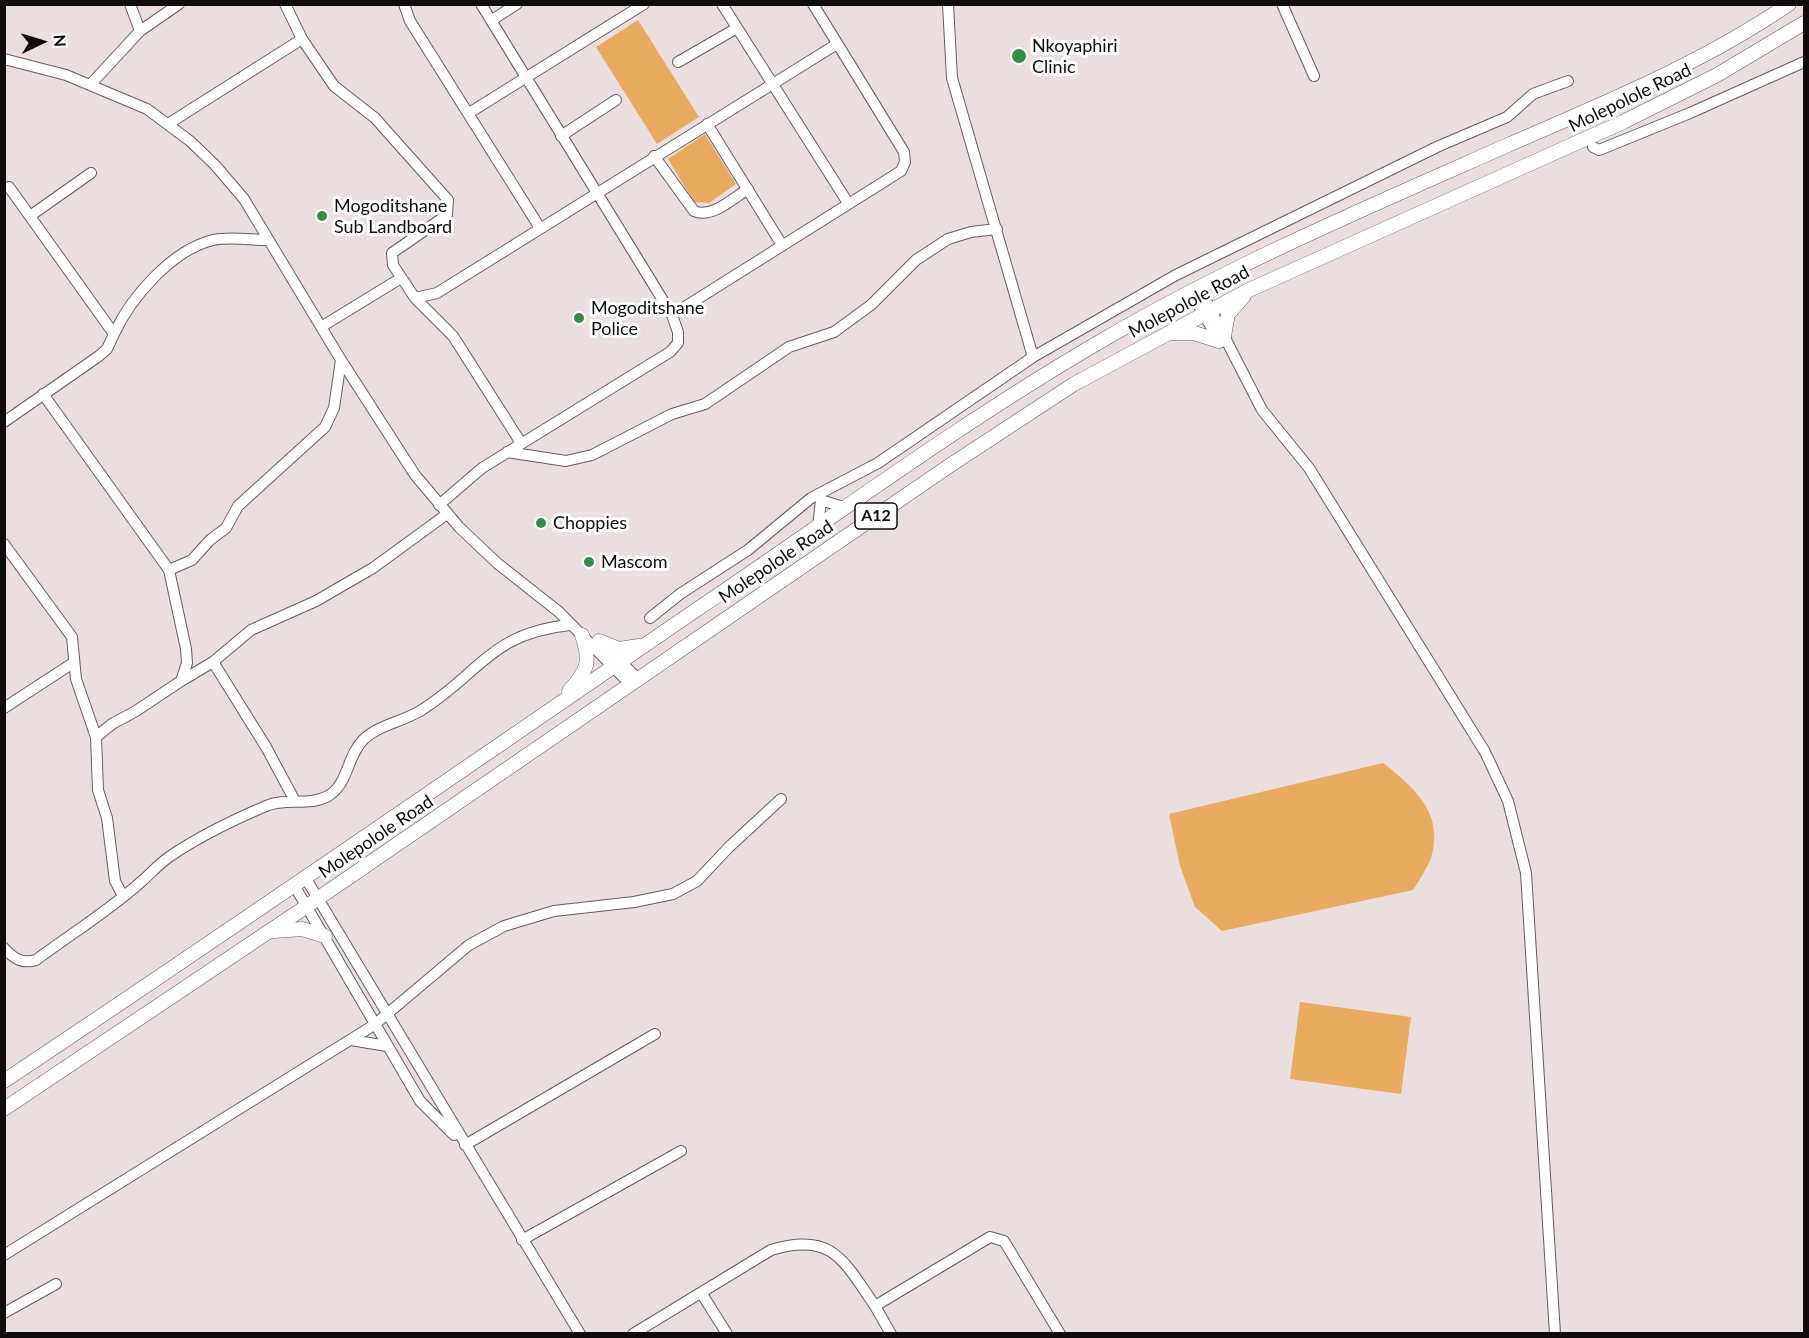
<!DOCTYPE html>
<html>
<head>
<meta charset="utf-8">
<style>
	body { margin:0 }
	#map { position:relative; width:1809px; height:1338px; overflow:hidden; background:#eadfde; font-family:Lato,sans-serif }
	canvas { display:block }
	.frame { position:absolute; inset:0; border:6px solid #100c0c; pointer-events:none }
	.north { position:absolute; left:12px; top:12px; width:60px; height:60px; -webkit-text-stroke:4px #fff; paint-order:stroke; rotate:86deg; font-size:16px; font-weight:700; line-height:24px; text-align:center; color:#100c0c }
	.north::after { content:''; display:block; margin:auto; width:21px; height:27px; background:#100c0c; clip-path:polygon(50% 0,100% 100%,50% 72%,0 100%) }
</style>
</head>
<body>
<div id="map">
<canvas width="1809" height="1338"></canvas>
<div class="frame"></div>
<div class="north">N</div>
</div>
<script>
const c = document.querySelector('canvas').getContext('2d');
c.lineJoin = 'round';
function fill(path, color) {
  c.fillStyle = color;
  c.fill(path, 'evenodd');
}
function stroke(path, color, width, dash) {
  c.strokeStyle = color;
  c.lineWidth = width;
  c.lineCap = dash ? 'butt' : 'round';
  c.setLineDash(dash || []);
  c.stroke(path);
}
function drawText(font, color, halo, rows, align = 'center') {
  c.font = font + ' Lato,sans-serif';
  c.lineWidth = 6;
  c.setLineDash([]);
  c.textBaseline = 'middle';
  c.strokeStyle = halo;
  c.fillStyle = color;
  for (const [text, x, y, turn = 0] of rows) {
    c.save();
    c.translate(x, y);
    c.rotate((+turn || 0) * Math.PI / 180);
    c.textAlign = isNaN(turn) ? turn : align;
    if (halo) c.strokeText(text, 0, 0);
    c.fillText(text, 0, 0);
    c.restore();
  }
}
const green = new Path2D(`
	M638 20 699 117 657 144 596 47Z
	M705 134 736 184 709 203 694 202 668 159Z
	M1383 763C1414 787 1445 814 1431 858 1427 869 1419 880 1413 890L1222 931 1195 907 1180 866 1169 814Z
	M1300 1002 1411 1017 1401 1094 1290 1079Z`);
const minor = new Path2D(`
	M130 4 140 31
	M285 4 302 39 334 86 375 118 448 200 447 215 392 253 393 265 415 298 437 293 837 44
	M404 4 410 21 540 228
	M722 4 848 203
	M948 4 952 78 1033 357
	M1282 4 1314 76
	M492 20 517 4
	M4 59 66 75 147 109 190 141 215 165 244 199 341 360 415 475 459 527 497 563 559 612 630 684
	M678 62 737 28
	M90 85 140 31 179 4
	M469 113 644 4
	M168 124 302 39
	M707 124 782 245
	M561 136 616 100
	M1593 147 1599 150 1690 113 1804 62
	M654 156 694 211C712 219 733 198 748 189
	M30 216 91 173
	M1199 287 1262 410 1309 468 1485 752 1508 801 1526 873 1555 1334
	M1190 291 1220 342
	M415 298 453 336 521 443
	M672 315 901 171 905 162 904 152 813 4
	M321 327 401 278
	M114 334C131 297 172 250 213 240 230 236 251 240 268 240
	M43 394 169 570 186 649 187 663 181 681 136 711 112 724 96 737
	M4 422 99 356 107 349 114 334 9 187
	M507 452 566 461 592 455 672 414 705 404 789 347 834 332 871 305 916 260 948 239 971 232 997 229
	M821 500 846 508
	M439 505 482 468 670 352 678 343V332L672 315 481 4
	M818 527 821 500 818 494
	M4 544 72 637 76 679 96 737 98 790 107 818 115 881 123 896
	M169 570 192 560 210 540 226 528 238 506 325 427 334 408 341 360
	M650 618 680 594 748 550 811 498 878 463 1033 357 1176 275 1439 146 1507 117 1533 94 1568 81
	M605 646 638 679
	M213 662 251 630 316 601 373 568 447 514
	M181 681 213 662 266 747 295 801
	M4 708 73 663
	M305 877 580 1334
	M294 885 420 1101 454 1135
	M4 948C14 959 22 964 36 960 71 934 110 910 142 881 151 873 159 864 169 857 198 837 233 820 266 806 286 797 308 807 328 796 348 785 347 756 363 740 378 725 402 722 420 711 480 674 490 633 570 625
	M351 1040 387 1046
	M465 1145 655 1034
	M522 1240 681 1151
	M4 1255 374 1025 469 945 504 926 554 911 634 902 673 894 697 881 729 847 781 799
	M702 1294 727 1334
	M4 1313 56 1284
	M633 1334 771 1250C832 1231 844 1261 875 1306
	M891 1334 875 1306 990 1237 1004 1241 1060 1334`);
const major = new Path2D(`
	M1169 333H1194L1219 341
	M1224 336 1228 314 1244 296
	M599 641 619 649 639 646
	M569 691C588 670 591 662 582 635
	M274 931 302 929 325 936
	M4 1081C237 926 468 766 699 608 832 518 962 422 1101 341 1231 265 1370 206 1508 145 1604 103 1701 64 1789 4
	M4 1109 307 906 949 466 1074 384 1249 290 1623 122 1717 75 1804 23`);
const markers = [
	[1019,56,8,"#2f9044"],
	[322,216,6,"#2f9044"],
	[579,318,6,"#2f9044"],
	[541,523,6,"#2f9044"],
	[589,562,6,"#2f9044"]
];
const shields = [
	[876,516,42]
];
const shieldNames = [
	["A12",876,516]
];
const poiNames = [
	["Nkoyaphiri",1032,46],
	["Clinic",1032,67],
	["Mogoditshane",334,206],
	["Sub Landboard",334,227],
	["Mogoditshane",591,308],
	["Police",591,329],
	["Choppies",553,523],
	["Mascom",601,562]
];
const streetNames = [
	["Molepolole Road",1630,98,-26],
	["Molepolole Road",1189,302,-28],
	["Molepolole Road",776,562,-34],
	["Molepolole Road",376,837,-34]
];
fill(green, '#e8ab60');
stroke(minor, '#685e5e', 12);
stroke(major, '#685e5e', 15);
stroke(minor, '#fff', 10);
stroke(major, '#fff', 14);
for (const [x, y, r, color] of markers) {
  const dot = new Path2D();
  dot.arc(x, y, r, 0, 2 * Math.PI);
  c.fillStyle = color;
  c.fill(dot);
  stroke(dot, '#fff', 2);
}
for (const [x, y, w] of shields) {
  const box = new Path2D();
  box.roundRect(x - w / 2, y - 13, w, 26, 4.5);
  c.fillStyle = '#fff';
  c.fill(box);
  stroke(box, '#100c0c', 1.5);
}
drawText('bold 16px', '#100c0c', null, shieldNames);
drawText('18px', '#100c0c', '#fff', poiNames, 'left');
drawText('18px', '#100c0c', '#fff', streetNames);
</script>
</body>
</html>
